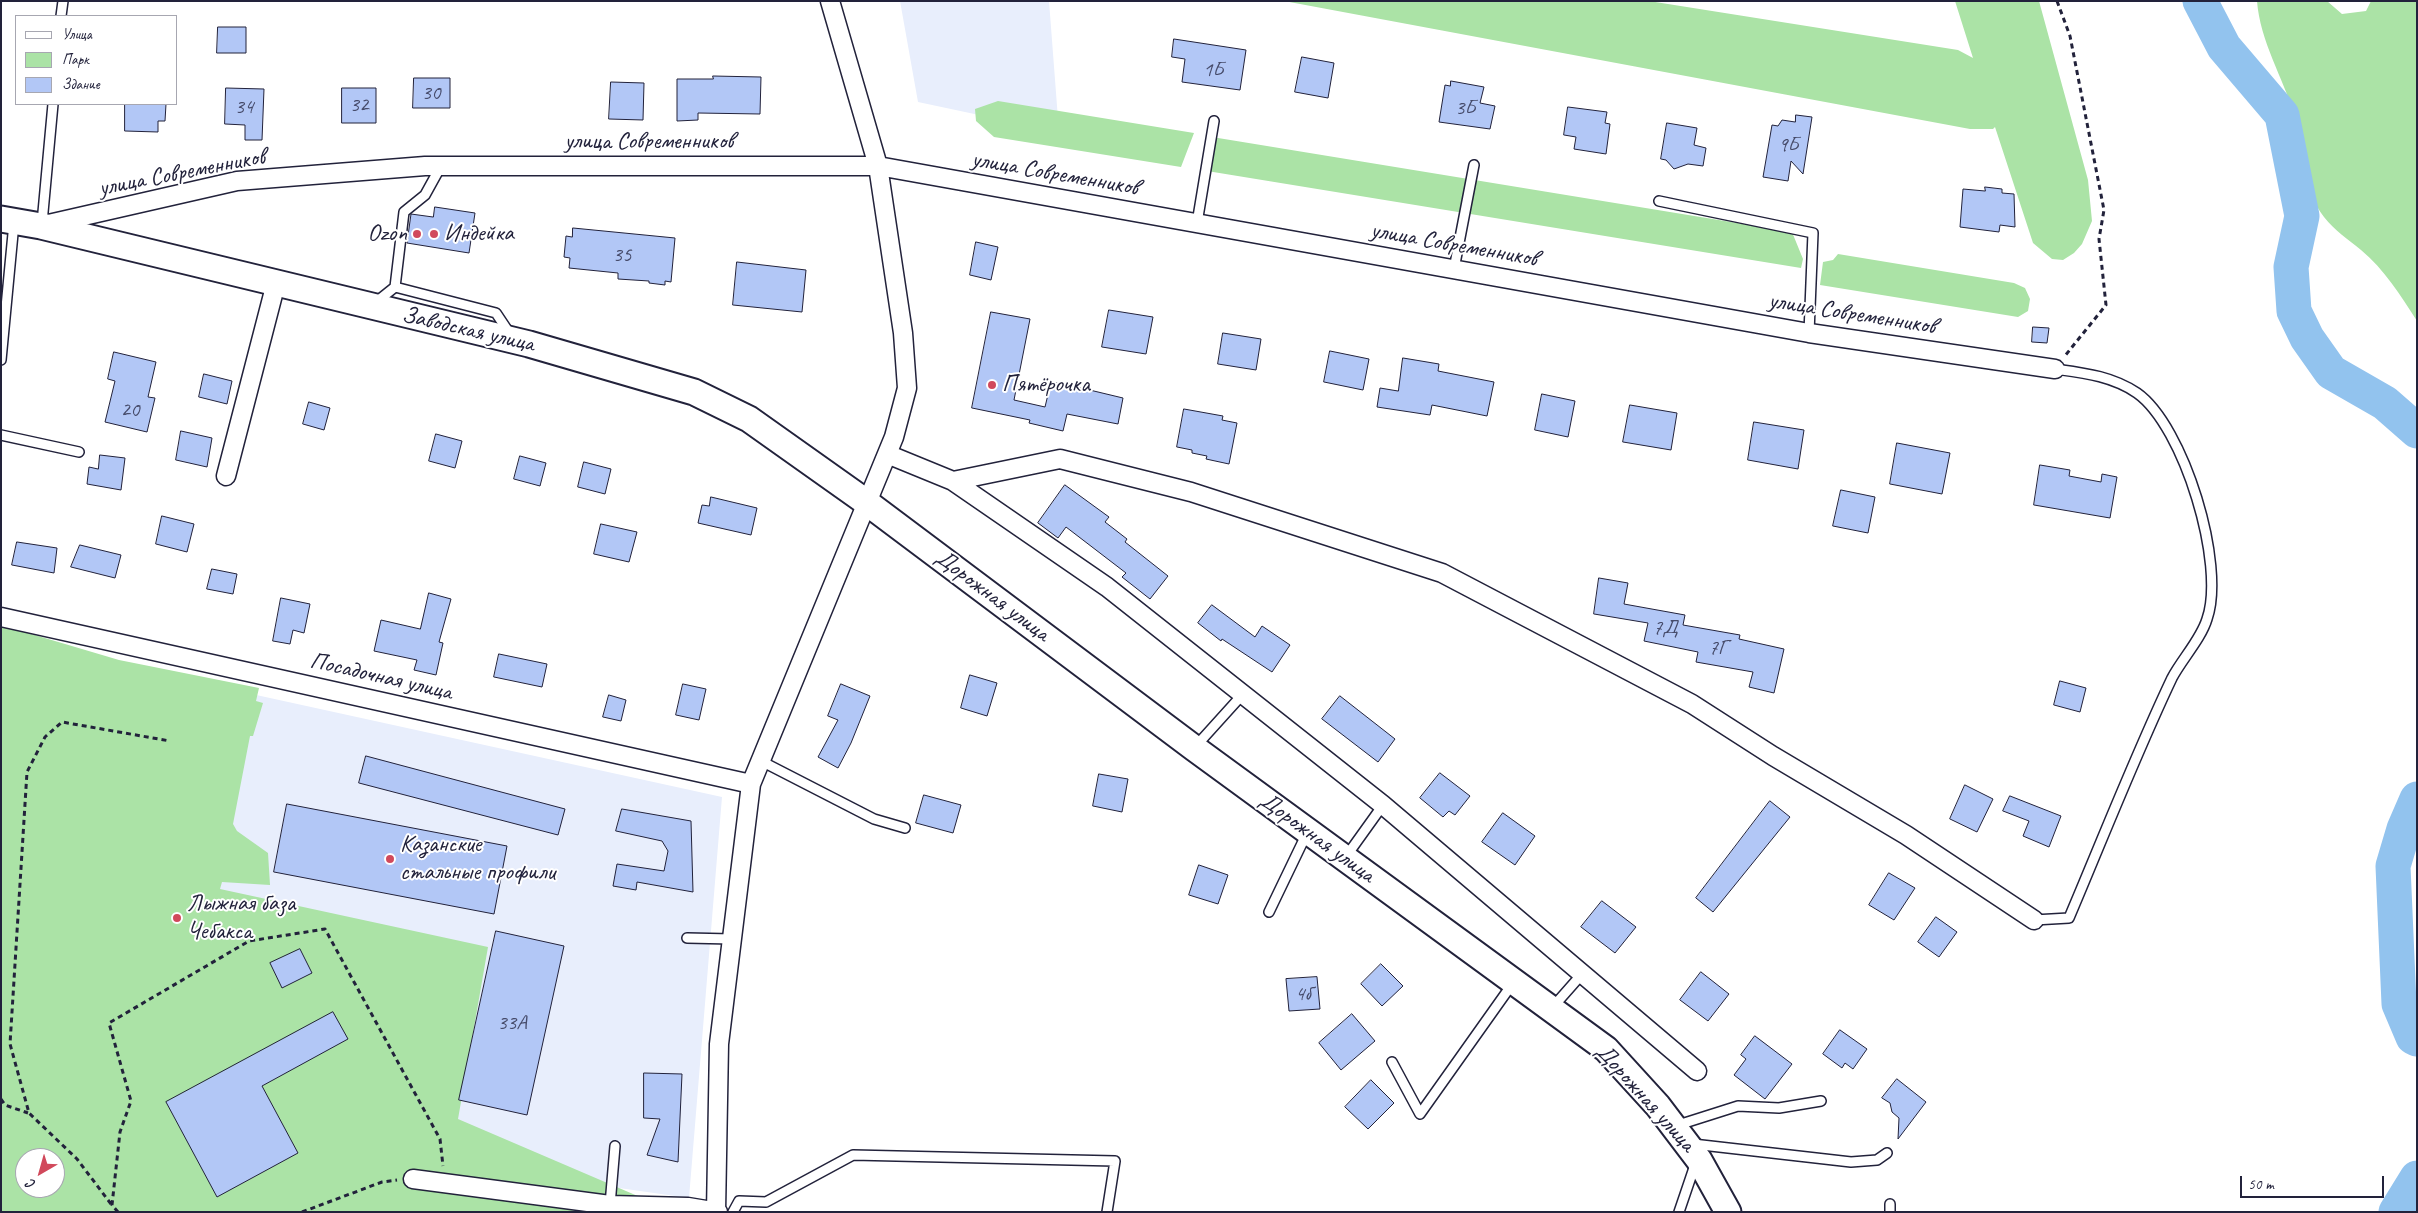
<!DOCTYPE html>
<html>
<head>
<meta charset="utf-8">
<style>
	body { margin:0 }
	#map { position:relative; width:2418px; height:1213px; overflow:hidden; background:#fff; font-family:Caveat,sans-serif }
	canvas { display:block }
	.frame { position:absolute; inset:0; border:2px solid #22223b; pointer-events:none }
	.legend { position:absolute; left:15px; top:15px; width:162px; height:90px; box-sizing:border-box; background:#fff; border:1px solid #a7a7b1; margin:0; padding:6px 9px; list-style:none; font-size:15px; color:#22223b }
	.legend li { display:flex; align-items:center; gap:10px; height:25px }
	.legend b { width:25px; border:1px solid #a7a7b1 }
	.north { position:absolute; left:15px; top:1148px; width:50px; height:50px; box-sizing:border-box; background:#fff; border:1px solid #a7a7b1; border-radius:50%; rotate:218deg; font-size:14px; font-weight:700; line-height:20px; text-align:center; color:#22223b }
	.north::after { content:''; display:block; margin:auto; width:18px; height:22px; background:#d1495b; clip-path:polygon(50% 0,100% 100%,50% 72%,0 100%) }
	.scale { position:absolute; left:2240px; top:1176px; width:144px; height:22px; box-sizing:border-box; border:2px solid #22223b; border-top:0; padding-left:6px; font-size:15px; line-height:18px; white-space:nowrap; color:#22223b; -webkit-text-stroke:4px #fff; paint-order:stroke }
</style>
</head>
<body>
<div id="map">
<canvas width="2418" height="1213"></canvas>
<div class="frame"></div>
<ul class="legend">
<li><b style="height:6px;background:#fff"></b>Улица</li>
<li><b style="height:14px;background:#abe3a6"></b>Парк</li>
<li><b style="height:14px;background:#b2c7f6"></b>Здание</li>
</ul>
<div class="north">С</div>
<div class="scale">50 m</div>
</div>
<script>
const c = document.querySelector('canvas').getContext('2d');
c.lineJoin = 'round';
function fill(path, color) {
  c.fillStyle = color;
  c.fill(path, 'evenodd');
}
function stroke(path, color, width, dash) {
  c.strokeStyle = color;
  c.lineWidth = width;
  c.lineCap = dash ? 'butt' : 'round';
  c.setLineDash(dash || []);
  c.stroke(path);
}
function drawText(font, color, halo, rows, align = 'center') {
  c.font = font + ' Caveat,sans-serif';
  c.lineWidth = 4;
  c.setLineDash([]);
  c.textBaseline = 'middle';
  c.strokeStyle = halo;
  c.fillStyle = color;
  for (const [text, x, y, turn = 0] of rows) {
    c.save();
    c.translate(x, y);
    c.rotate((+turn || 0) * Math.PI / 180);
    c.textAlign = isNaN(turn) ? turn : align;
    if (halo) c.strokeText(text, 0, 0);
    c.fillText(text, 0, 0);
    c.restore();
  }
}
const built = new Path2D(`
	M900 1H1049L1059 132 918 102Z
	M238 691 722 797 689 1198 430 1161 224 920 203 834Z`);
const green = new Path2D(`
	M1284 1H1649L1958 50 1973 58 1955 1H2039L2088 180 2092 221 2082 244 2074 253 2063 260 2052 259 2033 243 1995 127 1993 129H1970Z
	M2257 1H2327L2342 14 2366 11 2371 1H2417V321C2401 296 2384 269 2361 250 2348 239 2335 231 2324 217 2302 189 2306 148 2295 116 2283 78 2260 41 2257 1Z
	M998 101 1194 133 1181 167 994 137 976 121 975 109Z
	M1212 137 1792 232 1803 259 1801 268 1201 170Z
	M1838 254 2014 283 2025 288 2030 299 2028 311 2018 317 1820 285 1823 262 1833 260Z
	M1 625 119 660 259 688 256 701 263 703 253 736H250L233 824 237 831 268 853 270 885 222 882 220 889 488 947 458 1119 675 1212H1ZM25 1158H55V1188H25Z`);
const river = new Path2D(`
	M2200 1 2224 47 2282 115 2302 216 2291 267 2294 311 2307 338 2331 372 2385 403 2417 431
	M2417 799 2404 829 2393 866 2399 1004 2413 1037 2417 1039
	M2396 1212 2417 1178`);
const building = new Path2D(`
	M218 27H246V53H217Z
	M1174 39 1246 50 1240 90 1182 82 1185 59 1172 57Z
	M1302 57 1334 63 1328 98 1295 92Z
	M713 76 761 77 760 114 698 113V120L677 121V79H713Z
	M414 78H450V108H413Z
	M1451 81 1484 87 1480 103 1495 106 1490 129 1439 122 1445 85 1450 86Z
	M611 82 644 83 643 120 609 119Z
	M226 88 264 89 262 140H245V125L225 124Z
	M342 88H376V123H342Z
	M125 104H166L165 121H158V132L125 131Z
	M1568 107 1607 112 1605 123 1610 124 1606 154 1574 149 1576 137 1564 135Z
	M1796 115 1812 117 1803 174 1791 161 1788 181 1763 177 1772 125 1778 126 1782 120 1795 122Z
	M1667 123 1697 128 1694 145 1706 148 1703 166 1688 164 1674 169 1666 160 1661 159Z
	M1985 187 2002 189V193L2014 194 2015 227 2000 225 1999 232 1960 227 1963 189 1985 191Z
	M435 207 475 213 469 253 407 243 411 214 433 217Z
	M573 228 675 238 671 282 665 281V285L649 283V281L618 279V273L569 268 570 258 564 257 566 236 572 237Z
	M976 242 998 247 991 280 970 275Z
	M737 262 806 270 802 312 733 305Z
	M1109 310 1153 317 1146 354 1102 347Z
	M991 312 1030 319 1014 400 1045 407 1051 382 1073 386 1123 398 1118 424 1067 414 1063 431 1029 423 1030 420 972 408Z
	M2033 327 2049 328 2047 343 2032 342Z
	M1223 333 1261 339 1256 370 1218 364Z
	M1330 351 1369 359 1363 390 1324 382Z
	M114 352 156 362 148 397 155 398 147 432 105 422 115 381 108 379Z
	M1403 358 1439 364 1438 371 1494 382 1487 416 1432 405 1430 415 1377 407 1380 388 1398 391Z
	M204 374 232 381 227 404 199 397Z
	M1542 394 1575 401 1568 437 1535 430Z
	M309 402 330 408 324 430 303 424Z
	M1630 405 1677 413 1671 450 1623 442Z
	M1184 409 1223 416 1222 420 1237 423 1229 464 1206 459 1207 456 1192 453V450L1177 447Z
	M1754 422 1804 430 1798 469 1748 460Z
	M181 431 212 438 207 467 176 460Z
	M436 434 462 441 455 468 429 461Z
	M1897 443 1950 453 1942 494 1890 484Z
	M100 455 125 458 121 490 87 484 89 467 98 469Z
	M520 456 546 463 540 486 514 479Z
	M584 462 611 469 605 494 578 487Z
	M2040 465 2070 470 2069 476 2101 482 2102 474 2117 477 2110 518 2034 505Z
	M1065 485 1109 517 1105 522 1127 539 1125 542 1168 576 1150 599 1122 577 1126 573 1066 527 1058 538 1038 523Z
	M1841 490 1875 497 1868 533 1833 526Z
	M711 497 757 508 751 535 698 523 702 505 709 506Z
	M162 516 194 524 187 552 156 544Z
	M601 524 637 532 629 562 594 554Z
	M17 542 57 548 54 573 12 565Z
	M80 545 121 555 115 578 71 567Z
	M212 569 237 574 233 594 207 589Z
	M1599 578 1628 583 1624 604 1685 615 1683 625 1740 635 1739 639 1784 649 1774 693 1749 687 1753 672 1696 662 1698 652 1644 641 1648 623 1594 614Z
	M429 593 451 599 439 642 443 643 436 675 414 670 417 660 374 651 381 620 420 629Z
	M281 598 310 604 304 633 293 630 290 644 273 641Z
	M1212 605 1255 637 1262 626 1290 645 1272 672 1222 639 1221 641 1198 623Z
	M499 654 547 664 542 687 494 677Z
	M970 675 997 683 987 716 961 708Z
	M2060 681 2086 688 2080 712 2054 705Z
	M683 684 706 689 699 720 676 715Z
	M841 684 870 696 851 743 838 768 818 757 838 720 828 716Z
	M609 695 626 700 621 721 603 717Z
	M1340 696 1395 739 1378 762 1322 719Z
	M366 756 565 809 558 835 359 783Z
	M1440 773 1470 796 1455 815 1449 811 1443 817 1420 798Z
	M1099 774 1128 779 1122 812 1093 806Z
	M1965 785 1993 799 1977 832 1950 819Z
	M924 795 961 805 953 833 916 823Z
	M2010 796 2061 816 2049 847 2023 836 2029 821 2003 811Z
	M1770 801 1790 817 1713 912 1696 898Z
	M287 804 507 846 494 914 274 872Z
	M622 809 691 821 693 892 637 882 636 890 613 886 617 864 664 871 668 851 662 841 616 831Z
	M1503 813 1535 836 1515 865 1482 842Z
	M1199 865 1228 875 1218 904 1189 895Z
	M1889 873 1915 888 1894 920 1869 905Z
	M1602 901 1636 927 1615 953 1581 927Z
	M1936 917 1957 932 1939 957 1918 942Z
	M496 931 564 946 527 1115 459 1100Z
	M300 949 312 973 282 988 270 963Z
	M1381 964 1403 986 1382 1006 1361 984Z
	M1701 972 1729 994 1708 1021 1680 1000Z
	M1317 977 1320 1009 1289 1011 1286 979Z
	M333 1012 348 1039 262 1086 298 1153 217 1197 166 1102Z
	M1352 1014 1375 1041 1341 1070 1319 1043Z
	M1840 1030 1867 1049 1853 1069 1845 1063 1842 1068 1823 1054Z
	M1755 1036 1792 1064 1765 1099 1734 1075 1746 1059 1741 1055Z
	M644 1073 682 1074 678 1162 647 1155 660 1119 644 1118Z
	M1897 1079 1926 1102 1898 1139 1899 1118 1892 1112 1890 1103 1882 1098Z
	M1371 1080 1394 1103 1368 1129 1345 1107Z`);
const path = new Path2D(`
	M2057 1 2070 36 2104 210 2099 239 2106 305 2064 357
	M1 1099 5 1105 28 1113
	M111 1204 77 1159 29 1113 10 1044 27 772 45 737 62 722 170 741
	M118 1212 112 1205 120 1132 131 1101 109 1023 249 941 325 929 440 1139 443 1166
	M302 1212 382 1182 397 1180`);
const lane = new Path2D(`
	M61 16 63 1
	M1659 201 1813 233 1809 333
	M42 223 53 104
	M1197 223 1214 121
	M1454 269 1474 165
	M395 287 404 212 425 195 441 166
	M375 303 395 287 496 313 510 334
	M1 360 14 223
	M1 435 79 452
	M1196 746 1243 694
	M761 761 874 819 905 828
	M1345 858 1383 805
	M1269 912 1307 833
	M2034 920 2069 918C2103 838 2135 756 2172 678 2182 659 2201 639 2207 619 2226 565 2184 426 2137 393 2112 376 2084 373 2055 369
	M687 938 732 939
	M1552 1008 1582 974
	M1392 1062 1420 1114 1513 983
	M1675 1126 1738 1106 1779 1108 1821 1101
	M1693 1144 1851 1162 1877 1160 1887 1153
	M610 1205 615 1146
	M733 1212 739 1201 766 1202 853 1155 1115 1161 1107 1212
	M1679 1212 1696 1162
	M1890 1212V1204`);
const street = new Path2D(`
	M44 225 237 181 425 166H878L1809 333 2055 369
	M887 454 953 481 1107 587 1383 805 1697 1071
	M226 476 276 283
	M953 481 1060 459 1191 492 1442 573 1692 704 1773 756 1906 835 2034 920
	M1 617 751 784
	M413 1179 610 1205 688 1207 718 1212
	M716 1212 719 1044 751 784 894 437 907 388 903 333 878 166 830 1`);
const secondary = new Path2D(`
	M1 219 41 226 529 344 694 392 749 419 866 502 1194 748 1606 1049 1658 1106 1699 1160 1728 1212`);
const markers = [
	[417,234,5,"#d1495b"],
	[434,234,5,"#d1495b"],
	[992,385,5,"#d1495b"],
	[390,859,5,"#d1495b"],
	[177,918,5,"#d1495b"]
];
const numberNames = [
	["1Б",1213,70],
	["30",431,93],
	["32",359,105],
	["34",244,107],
	["3Б",1465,108],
	["9Б",1788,145],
	["35",622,255],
	["20",130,410],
	["7Д",1665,628],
	["7Г",1718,648],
	["4б",1303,994],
	["33А",512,1023]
];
const streetNames = [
	["улица Современников",649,142],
	["улица Современников",182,173,-11],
	["улица Современников",1055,174,10],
	["улица Современников",1454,245,10],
	["улица Современников",1852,314,9],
	["Заводская улица",468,330,13],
	["Дорожная улица",992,596,37],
	["Посадочная улица",381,677,13],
	["Дорожная улица",1317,838,36],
	["Дорожная улица",1645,1098,48]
];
const poiNames = [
	["Ozon",407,234,"right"],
	["Индейка",444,234],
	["Пятёрочка",1002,385],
	["Казанские",400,845],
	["стальные профили",400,873],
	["Лыжная база",187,904],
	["Чебакса",187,932]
];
fill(built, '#e8eefc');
fill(green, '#abe3a6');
stroke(river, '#92c3ee', 35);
fill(building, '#b2c7f6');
stroke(building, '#22223b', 1);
stroke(lane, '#22223b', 12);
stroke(street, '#22223b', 21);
stroke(secondary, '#22223b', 29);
stroke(path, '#22223b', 3, [5, 4]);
stroke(lane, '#fff', 9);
stroke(street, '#fff', 18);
stroke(secondary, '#fff', 25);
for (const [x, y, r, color] of markers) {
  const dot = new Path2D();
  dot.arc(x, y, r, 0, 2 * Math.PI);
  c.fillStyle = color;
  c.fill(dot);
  stroke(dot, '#fff', 2);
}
drawText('21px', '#464b6a', null, numberNames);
drawText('24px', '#22223b', '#fff', streetNames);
drawText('24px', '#22223b', '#fff', poiNames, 'left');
</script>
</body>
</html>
